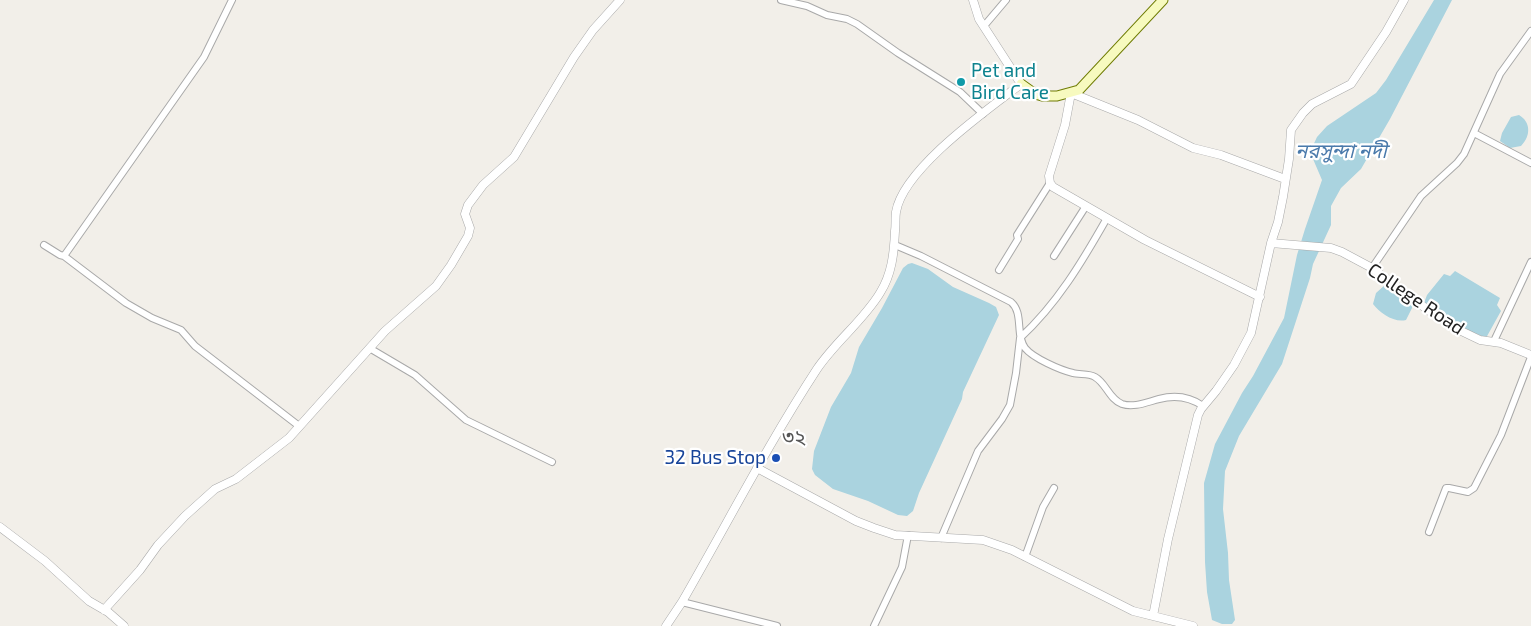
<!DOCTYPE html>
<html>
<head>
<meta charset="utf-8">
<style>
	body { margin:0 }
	canvas { display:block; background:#f2efe9 }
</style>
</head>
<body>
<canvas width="1531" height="626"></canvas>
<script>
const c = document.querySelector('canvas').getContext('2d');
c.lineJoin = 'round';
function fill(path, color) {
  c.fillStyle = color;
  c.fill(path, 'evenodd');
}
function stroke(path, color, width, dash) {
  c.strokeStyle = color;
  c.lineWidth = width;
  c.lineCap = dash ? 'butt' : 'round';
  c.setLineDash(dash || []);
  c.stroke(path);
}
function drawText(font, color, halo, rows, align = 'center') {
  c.font = font + ' "Exo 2","Noto Sans Bengali",sans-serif';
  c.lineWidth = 4.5;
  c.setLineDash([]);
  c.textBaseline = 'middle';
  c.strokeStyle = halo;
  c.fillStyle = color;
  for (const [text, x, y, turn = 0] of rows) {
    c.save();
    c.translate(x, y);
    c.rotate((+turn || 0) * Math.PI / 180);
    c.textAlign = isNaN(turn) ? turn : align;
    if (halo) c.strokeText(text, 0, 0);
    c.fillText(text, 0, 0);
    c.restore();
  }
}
const water = new Path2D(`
	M1434 0H1452L1390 119 1361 169 1341 188 1331 206V225L1313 264 1310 278 1282 364 1239 436 1225 471 1223 509 1228 553 1229 580 1235 620 1232 624H1222L1212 620 1207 592 1205 562 1204 483 1215 444 1242 393 1253 376 1284 318 1297 255 1305 229 1322 180 1310 152 1317 137 1327 126 1376 93 1386 80Z
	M1519 115C1531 122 1531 136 1521 146L1510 148 1500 141 1502 133 1511 117Z
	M912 263 928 269 953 287 989 303 996 307 999 315 963 392 962 399 919 493 913 511 907 516 898 515 868 501 833 489 815 475 812 469 814 451 831 407 851 373 859 347 882 308 903 268 908 264Z
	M1455 271 1500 298 1497 305 1501 311 1486 338 1456 325 1424 303 1427 295 1444 274 1450 276Z
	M1386 284 1412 300V308L1406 320C1394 323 1380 313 1373 304L1376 293Z`);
const minor = new Path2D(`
	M232 0 204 57 64 256 126 303 152 318 181 330 195 346 299 426
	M781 0 807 6 827 15 847 19 857 24 898 53 960 92 983 114
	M984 26 1006 0
	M1474 133 1531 163
	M44 245 60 255 64 256
	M895 245 921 256 1011 302C1024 313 1015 335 1025 348 1033 358 1060 370 1073 373 1079 375 1089 373 1095 377 1106 383 1109 399 1122 404 1134 408 1147 402 1159 399 1174 395 1190 397 1203 406
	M1054 256 1086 206
	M1372 268 1421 196 1457 163 1464 154 1500 74 1531 31
	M999 270 1018 239 1017 235 1050 183
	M1494 341 1531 262
	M371 349 415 375 466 420 552 462
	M1429 532 1446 488H1449L1468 492 1474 488 1501 435 1531 357
	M941 538 978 451 1002 419 1010 405 1016 373 1020 338C1057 304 1082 262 1107 218
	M1025 557 1043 507 1054 488
	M682 602 777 626
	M874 626 902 567 908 535`);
const tertiary = new Path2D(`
	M1271 243 1331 248 1342 252 1372 268 1432 313 1457 329 1480 340 1501 343 1531 355
	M1260 297 1145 240 1053 187 1050 183 1049 176 1065 125 1071 93 1138 120 1193 148 1221 155 1285 179
	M757 468 856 521 874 528 895 535 983 540 1012 550 1133 611 1193 626
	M0 527 45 561 89 601 108 612 124 626
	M104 610 140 570 158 545 185 516 215 489 236 479 289 438 385 331 436 286 451 265 468 236 470 228 465 214 468 205 483 185 514 157 574 57 593 30 620 0
	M1153 616 1168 539 1198 415 1201 409 1216 391 1234 365 1251 333 1271 243 1278 222 1283 197 1289 159 1291 130 1303 113 1312 104 1351 84 1386 32 1404 0
	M666 626 682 602C727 524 768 444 817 369 836 341 863 321 880 293 892 274 894 253 895 231 896 225 895 218 896 212 903 169 987 110 1021 84L979 19 973 0`);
const secondary = new Path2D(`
	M1021 84 1035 94 1042 96H1057L1079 90 1163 0`);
const markers = [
	[961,82,5,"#0f9aa8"],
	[776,458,5,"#1a4fb4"]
];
const cultureNames = [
	["Pet and",971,71],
	["Bird Care",971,93]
];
const streetNames = [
	["College Road",1416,299,34]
];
const transitNames = [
	["32 Bus Stop",766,458]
];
const waterNames = [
	["নরসুন্দা নদী",1341,151]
];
const neighbourhoodNames = [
	["৩২",794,437]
];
fill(water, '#aad3df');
stroke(minor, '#a9a9a9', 8);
stroke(tertiary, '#a9a9a9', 9);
stroke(secondary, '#707d05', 11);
stroke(minor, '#fff', 6);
stroke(tertiary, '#fff', 8);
stroke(secondary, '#f7fabf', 9);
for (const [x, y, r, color] of markers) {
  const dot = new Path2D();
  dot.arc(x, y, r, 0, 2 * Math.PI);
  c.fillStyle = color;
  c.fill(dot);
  stroke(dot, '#fff', 2);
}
drawText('19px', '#0d838f', '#fff', cultureNames, 'left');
drawText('19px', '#222', '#fff', streetNames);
drawText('19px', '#164399', '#fff', transitNames, 'right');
drawText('italic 20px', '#4a7aab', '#fff', waterNames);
drawText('20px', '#555', '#fff', neighbourhoodNames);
</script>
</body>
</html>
